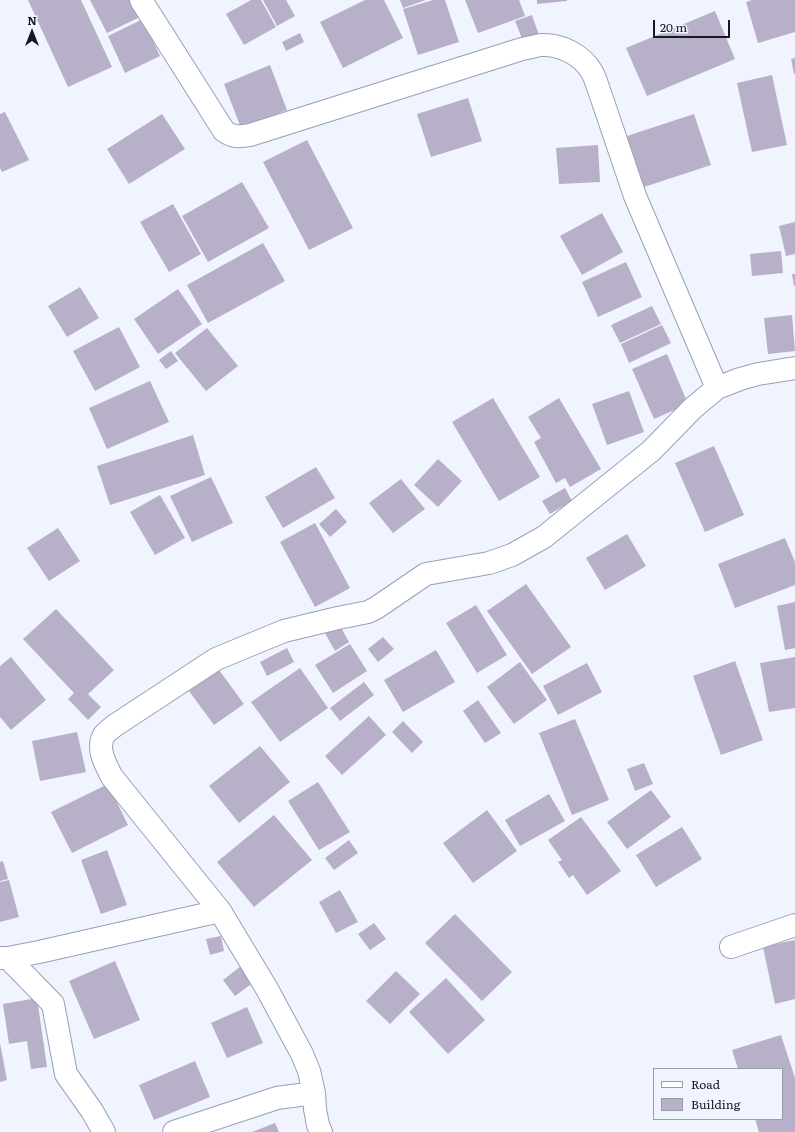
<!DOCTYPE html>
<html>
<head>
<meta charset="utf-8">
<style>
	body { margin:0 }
	#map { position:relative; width:795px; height:1132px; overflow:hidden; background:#f0f4ff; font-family:Literata,serif }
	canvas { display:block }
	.legend { position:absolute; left:653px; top:1068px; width:130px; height:52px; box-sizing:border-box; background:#f0f4ff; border:1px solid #989ca7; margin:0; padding:5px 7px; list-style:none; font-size:12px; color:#151822 }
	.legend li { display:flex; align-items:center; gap:8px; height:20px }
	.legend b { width:20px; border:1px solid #989ca7 }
	.north { position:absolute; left:12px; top:12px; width:40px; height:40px; -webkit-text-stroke:3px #f0f4ff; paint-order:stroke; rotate:0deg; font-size:11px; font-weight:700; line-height:16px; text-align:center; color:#151822 }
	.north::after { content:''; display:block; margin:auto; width:14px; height:18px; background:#151822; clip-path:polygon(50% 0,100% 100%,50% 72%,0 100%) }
	.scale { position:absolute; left:653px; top:20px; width:77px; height:18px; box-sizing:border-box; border:2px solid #151822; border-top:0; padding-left:5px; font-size:12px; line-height:14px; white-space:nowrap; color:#151822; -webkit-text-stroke:3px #f0f4ff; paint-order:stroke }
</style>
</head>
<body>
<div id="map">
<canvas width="795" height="1132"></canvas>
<ul class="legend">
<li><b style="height:5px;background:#fff"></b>Road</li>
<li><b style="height:11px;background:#b8afc9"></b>Building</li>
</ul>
<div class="north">N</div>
<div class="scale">20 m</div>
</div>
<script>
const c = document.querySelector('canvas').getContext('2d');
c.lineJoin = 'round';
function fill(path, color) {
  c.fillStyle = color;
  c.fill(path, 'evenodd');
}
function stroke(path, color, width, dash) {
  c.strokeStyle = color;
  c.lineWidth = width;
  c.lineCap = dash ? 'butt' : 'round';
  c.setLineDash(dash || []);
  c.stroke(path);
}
const building = new Path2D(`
	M28 0H81L112 67 68 87Z
	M90 0H129L138 18 107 33Z
	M251 0H261L276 27 244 45 226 14Z
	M263 0H286L295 16 277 26Z
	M365 0H384L403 38 343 68 320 22Z
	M400 0H426L403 8Z
	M433 0H445L459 42 418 55 403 9Z
	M465 0H519L525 16 478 33Z
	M537 0H567V1L537 4Z
	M752 0H795V32L758 43 746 2Z
	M715 11 735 59 647 96 626 48Z
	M532 15 539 35 523 41 515 21Z
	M143 19 160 56 125 73 108 36Z
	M300 33 304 42 286 51 282 42Z
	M795 58V74H794L791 59Z
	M270 65 287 110 241 128 224 84Z
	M772 75 787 145 752 152 737 83Z
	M468 98 482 141 431 157 417 114Z
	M5 112 29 160 2 172 0 168V114Z
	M162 114 185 149 129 184 107 149Z
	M694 114 711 165 644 187 627 136Z
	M307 140 353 228 309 250 263 162Z
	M598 145 600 182 559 184 556 148Z
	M242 182 269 228 208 262 182 216Z
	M173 204 201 254 169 272 140 222Z
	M602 213 623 252 582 275 560 236Z
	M795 222V254L786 256 779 226Z
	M263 243 285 281 208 323 187 285Z
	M781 251 783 273 752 276 750 254Z
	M626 262 642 297 598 317 582 282Z
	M792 274H795V286H794Z
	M80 287 99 318 67 337 48 306Z
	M178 289 202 324 158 354 134 319Z
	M652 306 661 324 620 343 611 325Z
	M792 315 795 351 768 354 764 318Z
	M662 325 671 343 629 363 621 344Z
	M119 327 140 367 95 391 73 351Z
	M207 328 238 366 206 391 175 353Z
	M171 351 178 361 166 369 159 360Z
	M667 354 688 404 654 419 632 369Z
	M150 381 169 422 107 449 89 408Z
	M629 391 644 432 607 445 592 404Z
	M493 398 540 477 499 501 452 422Z
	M559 398 601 469 570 487 565 478 556 483 534 442 541 438 528 417Z
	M193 435 205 475 110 505 97 466Z
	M714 446 744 515 705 532 675 463Z
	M438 459 462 481 438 507 414 485Z
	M316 467 335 498 283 528 265 497Z
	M211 477 233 523 192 542 170 496Z
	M401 479 425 509 393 533 369 503Z
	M565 488 572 501 550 514 542 501Z
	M160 495 185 538 155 555 130 512Z
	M336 509 347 522 330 537 319 524Z
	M315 523 350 588 315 607 280 542Z
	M58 528 80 561 49 581 27 548Z
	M627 534 646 566 605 590 586 558Z
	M785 538 795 562V585L735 608 718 564Z
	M526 584 571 647 532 674 487 611Z
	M795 602V648L785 650 777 606Z
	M476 605 507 655 477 673 446 623Z
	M56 609 114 670 88 694 101 707 88 720 68 699 74 693 23 639Z
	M339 624 349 642 335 651 325 633Z
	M383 637 394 649 378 662 368 649Z
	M350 644 367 671 333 693 315 665Z
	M287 648 294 662 267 676 260 662Z
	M436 650 455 682 403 712 384 680Z
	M11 657 46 700 11 730 0 717V666Z
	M795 657V708L769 712 760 663Z
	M735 661 763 740 721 755 693 676Z
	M520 662 547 700 514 724 487 687Z
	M587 663 602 692 558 715 543 686Z
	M300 668 328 708 280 742 251 702Z
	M219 670 244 704 214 725 189 691Z
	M364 682 374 695 340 721 330 708Z
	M478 700 501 733 485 743 463 711Z
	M369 716 386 735 342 775 325 756Z
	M575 719 609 800 572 815 539 733Z
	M403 721 423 742 412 753 392 732Z
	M77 732 86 772 40 781 32 741Z
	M260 746 290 782 239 823 209 786Z
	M644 763 653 784 635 791 627 769Z
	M318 782 350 832 319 850 288 801Z
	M108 784 128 825 72 853 51 812Z
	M651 790 671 817 627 849 607 822Z
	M549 794 565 821 520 846 505 820Z
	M487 810 517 851 473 883 443 843Z
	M274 815 312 860 254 907 217 862Z
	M581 817 621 871 587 895 573 875 569 878 558 862 562 860 548 840Z
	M682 827 702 859 656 887 636 855Z
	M349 840 358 853 334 870 325 858Z
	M107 850 127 905 101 914 81 860Z
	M3 861 8 879 0 881V862Z
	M9 880 19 917 0 922V882Z
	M340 890 358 922 336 933 319 902Z
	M455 914 512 972 482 1001 425 943Z
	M374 923 386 939 370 950 358 934Z
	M221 936 224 951 210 955 206 939Z
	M795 940V999L775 1004 763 947Z
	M115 961 140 1020 94 1039 69 981Z
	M241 966 254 982 235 996 223 980Z
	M396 971 420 994 390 1024 366 1001Z
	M446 978 485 1020 448 1054 409 1012Z
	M37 998 47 1067 31 1069 27 1041 9 1044 3 1004Z
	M247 1007 263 1043 227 1058 211 1023Z
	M781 1035 795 1078V1132H759L755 1119H782V1069H738L732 1050Z
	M0 1043 7 1080 0 1082Z
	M195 1061 210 1097 154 1120 139 1085Z
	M275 1123 279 1132H252Z`);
const minor = new Path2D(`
	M141 0 224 131C232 137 239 137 250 135L522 49C528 48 535 46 541 45 561 44 582 55 592 72 595 77 596 82 598 87L635 196 717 388
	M731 947 795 925
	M0 958H8L39 952 220 911
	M8 958 53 1004 66 1074 92 1111 104 1132
	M174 1132 277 1098 314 1093
	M321 1132 318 1125 315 1109 314 1093 309 1071 302 1054 267 989 220 911 112 777C106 765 96 749 104 735 106 732 111 729 114 726L216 659 284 631 338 618 368 612 376 608 426 574 489 563 512 555 544 537 651 451 693 408 717 388 740 379 758 374 795 368`);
fill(building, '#b8afc9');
stroke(minor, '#96a0b8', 24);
stroke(minor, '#fff', 22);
</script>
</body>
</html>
